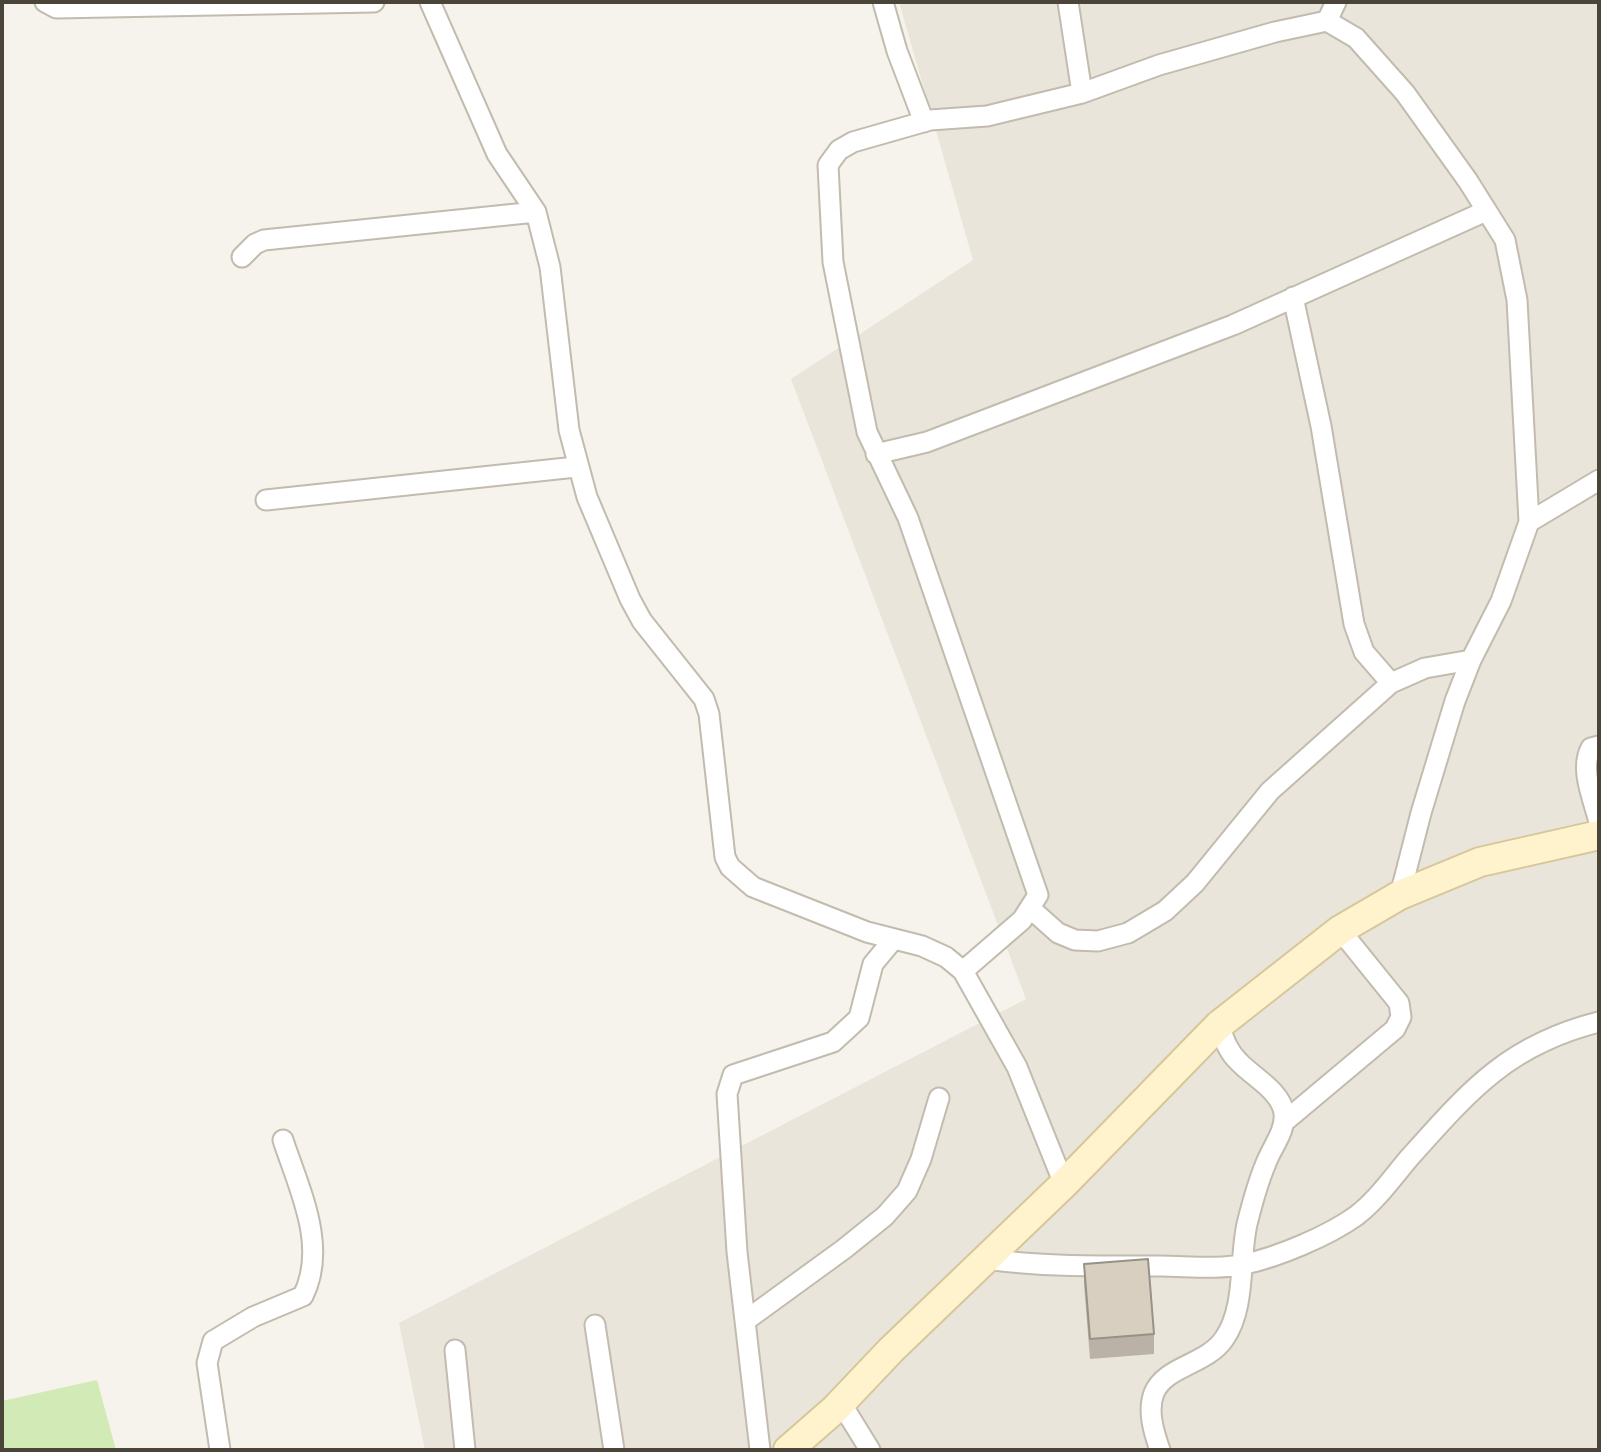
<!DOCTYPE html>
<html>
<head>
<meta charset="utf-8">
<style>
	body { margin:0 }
	#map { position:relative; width:1601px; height:1452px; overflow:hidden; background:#f6f3ec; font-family:"Fira Sans Condensed",sans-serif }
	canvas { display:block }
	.frame { position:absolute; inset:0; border:4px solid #4b4439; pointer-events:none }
</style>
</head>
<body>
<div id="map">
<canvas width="1601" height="1452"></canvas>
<div class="frame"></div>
</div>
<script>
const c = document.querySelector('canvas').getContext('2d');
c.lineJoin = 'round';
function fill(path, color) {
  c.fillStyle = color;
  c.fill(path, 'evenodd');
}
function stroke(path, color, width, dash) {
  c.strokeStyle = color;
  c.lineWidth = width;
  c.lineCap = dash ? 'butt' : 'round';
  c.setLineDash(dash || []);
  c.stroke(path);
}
const residential = new Path2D(`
	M899 2H1599V1450H425L399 1323 1026 999 791 379 973 260Z`);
const green = new Path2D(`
	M97 1380 116 1450H2V1401Z`);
const street = new Path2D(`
	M45 2 56 8 374 2
	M430 2 497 154 536 212 550 267 569 430 587 497 630 599 642 621 704 699 709 714 725 857 730 867 753 887 867 932 922 946 946 957 963 971 1017 1067 1064 1184
	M883 2 897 51 924 122
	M1068 2 1082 93
	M1327 21 1336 2
	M242 257 255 244 264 240 536 212
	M1293 297 1321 426 1354 624 1364 652 1391 683
	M876 454 927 442 1233 325 1486 211
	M266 500 576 467
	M1529 522 1599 480
	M1599 746 1591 748C1579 769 1594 801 1599 822
	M1031 909 1058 933 1075 940 1098 941 1128 933 1165 911 1195 883 1270 791 1391 683 1425 668 1471 660
	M963 971 1022 920 1038 895 908 518 867 432 833 262 828 165 839 150 853 142 930 120 987 116 1082 93 1159 65 1275 32 1327 21 1356 38 1405 93 1468 181 1505 240 1517 300 1529 522 1501 601 1471 660 1455 701 1421 813 1400 895
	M1284 1122 1395 1029 1401 1017 1399 1003 1340 930
	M986 1259C1044 1267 1101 1266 1160 1266 1187 1266 1218 1270 1245 1264 1278 1257 1328 1236 1356 1216 1377 1200 1393 1177 1410 1157 1470 1090 1508 1045 1599 1022
	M745 1321 844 1249 885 1216 907 1191 921 1159 939 1098
	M595 1325 614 1450
	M455 1350 465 1450
	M841 1403 870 1450
	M220 1450 207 1363 213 1341 253 1317 303 1296C328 1246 299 1189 283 1140
	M760 1450 737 1252 727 1094 733 1075 833 1042 859 1018 873 964 893 940
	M1160 1450C1154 1433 1147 1411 1154 1393 1165 1366 1206 1365 1224 1339 1246 1308 1239 1260 1247 1224 1252 1204 1258 1182 1266 1163 1272 1147 1286 1131 1284 1113 1281 1091 1253 1077 1239 1062 1228 1052 1224 1039 1219 1025`);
const secondary = new Path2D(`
	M788 1450 835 1409 891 1350 1064 1184 1219 1025 1340 930 1400 895 1480 862 1599 835`);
const wall = new Path2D(`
	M1084 1264 1154 1334V1354L1090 1359 1084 1284Z`);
const building = new Path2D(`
	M1148 1259 1154 1334 1090 1339 1084 1264Z`);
fill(residential, '#eae5da');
fill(green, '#d2eab5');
stroke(street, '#c2bbae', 23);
stroke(secondary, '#d6c79b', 32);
stroke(street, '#fff', 19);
stroke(secondary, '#fff3cd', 28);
fill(wall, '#bab2a6');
fill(building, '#d8cfc1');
stroke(building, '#979187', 2);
</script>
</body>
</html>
